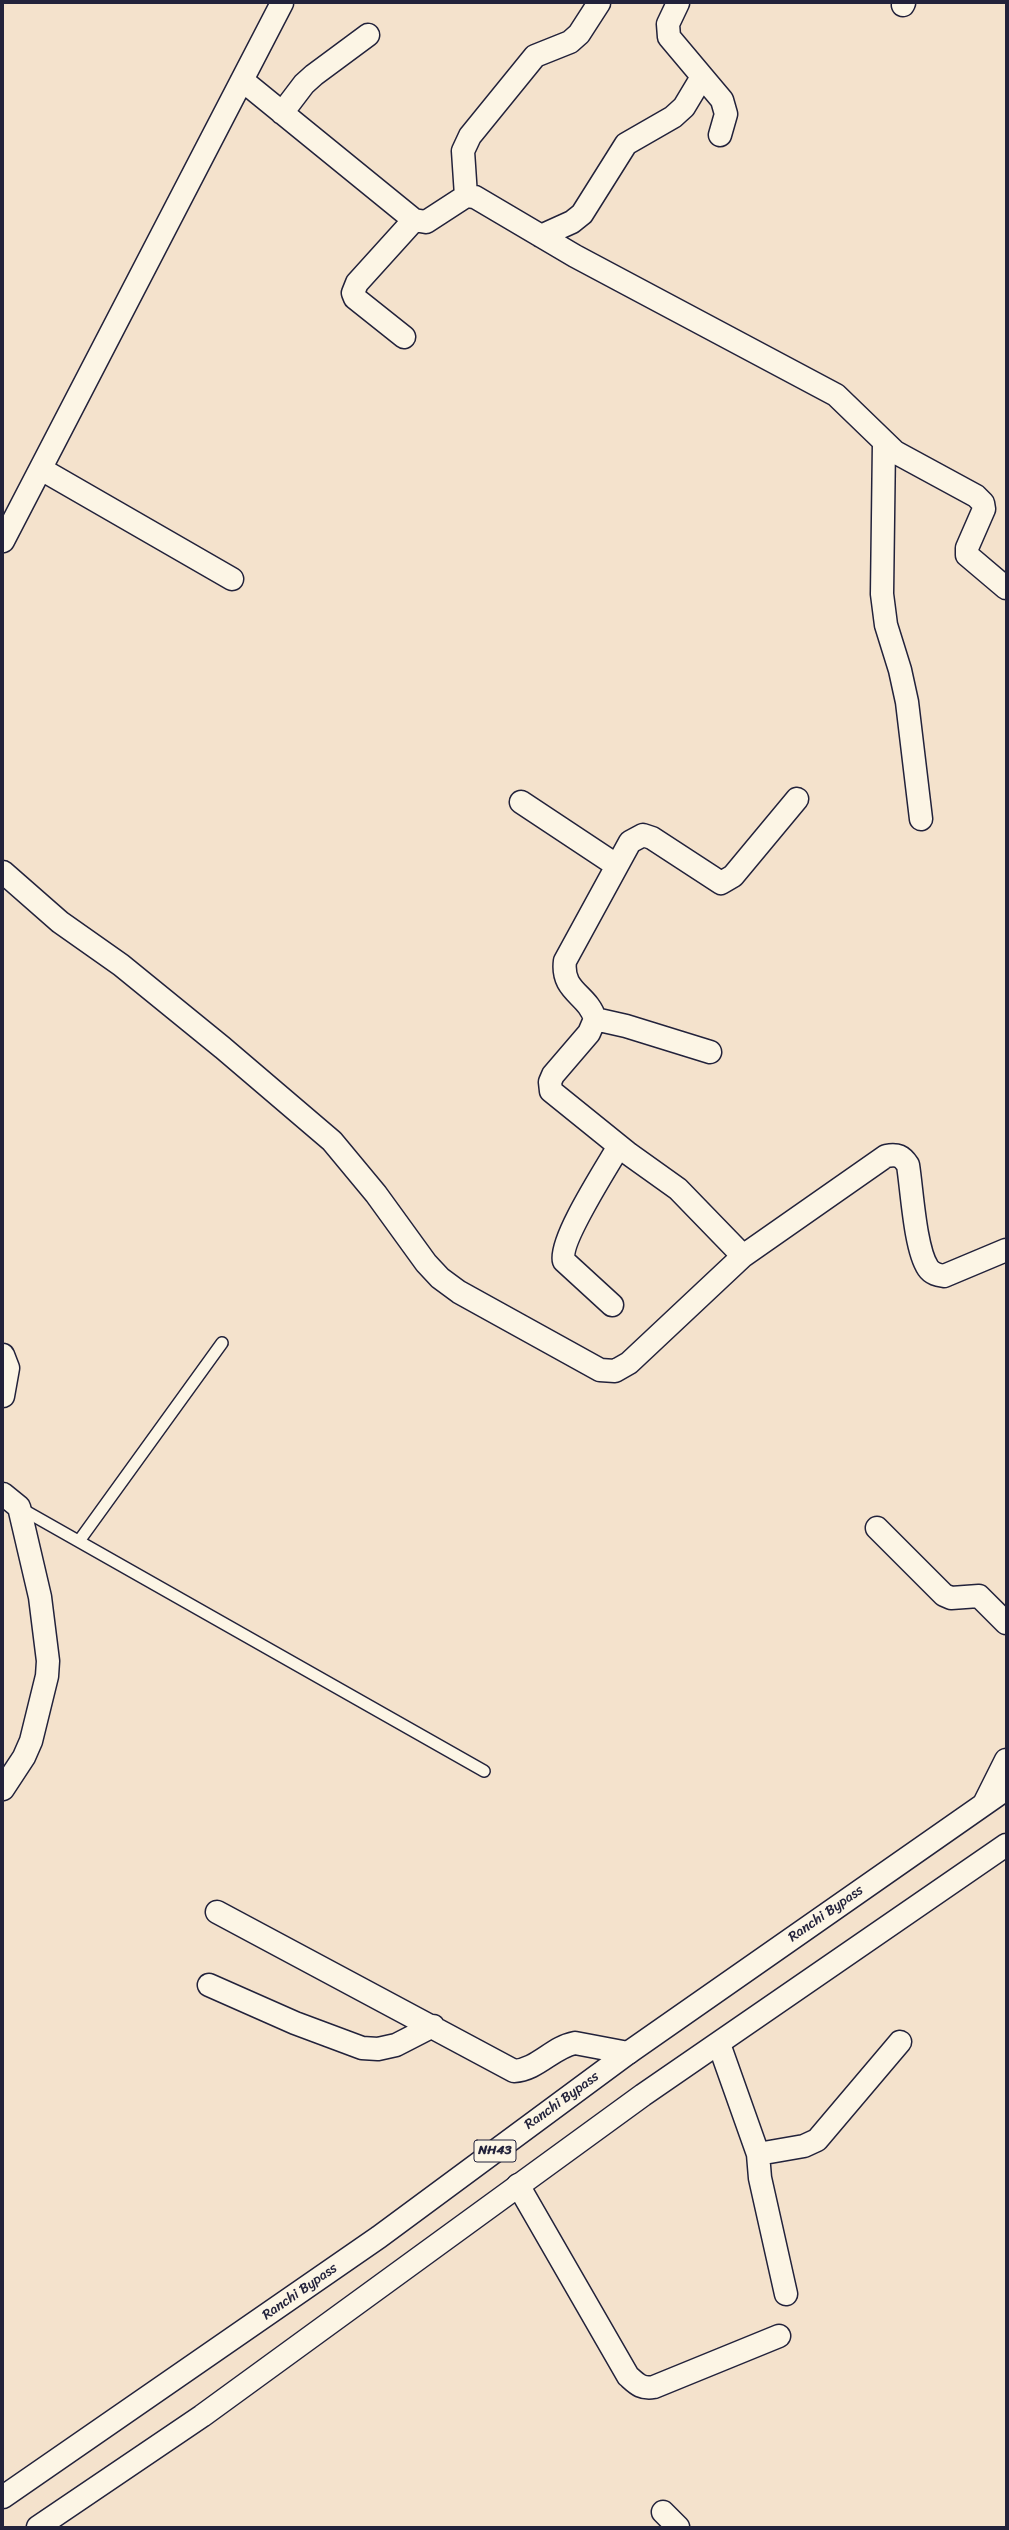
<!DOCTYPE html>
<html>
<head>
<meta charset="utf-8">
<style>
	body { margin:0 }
	#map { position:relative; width:1009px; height:2530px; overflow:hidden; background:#f4e2cc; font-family:Sriracha,sans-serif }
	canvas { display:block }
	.frame { position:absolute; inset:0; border:4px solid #22223b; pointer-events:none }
</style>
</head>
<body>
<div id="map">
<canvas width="1009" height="2530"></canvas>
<div class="frame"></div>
</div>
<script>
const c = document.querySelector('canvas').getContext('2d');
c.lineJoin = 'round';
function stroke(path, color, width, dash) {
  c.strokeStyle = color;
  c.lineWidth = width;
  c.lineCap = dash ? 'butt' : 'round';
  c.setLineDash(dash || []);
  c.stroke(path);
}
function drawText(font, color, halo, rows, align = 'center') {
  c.font = font + ' Sriracha,sans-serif';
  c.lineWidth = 3.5;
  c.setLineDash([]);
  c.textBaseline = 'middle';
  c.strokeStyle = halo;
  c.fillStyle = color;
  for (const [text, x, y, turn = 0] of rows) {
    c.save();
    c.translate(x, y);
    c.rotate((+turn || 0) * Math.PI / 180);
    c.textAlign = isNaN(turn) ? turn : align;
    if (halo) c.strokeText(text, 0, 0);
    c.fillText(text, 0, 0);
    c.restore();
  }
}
const lane = new Path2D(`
	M20 1508 484 1771
	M79 1541 222 1343`);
const street = new Path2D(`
	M678 3 668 24 669 37 722 100 726 114 720 135
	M903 5 904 3
	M242 80 414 220 426 222 466 196 475 197 575 256 836 395 895 452 976 496 983 503 984 509 967 548V555L1006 588
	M282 113 304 84 314 75 368 35
	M466 196 463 151 470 136 535 56 570 42 579 34 599 3
	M541 236 572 222 582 214 626 144 673 117 684 107 702 77
	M404 337 355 298 353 293 357 283 414 220
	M884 443 882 594 886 625 900 670 907 702 921 819
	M41 469 232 579
	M3 541 282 3
	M797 799 733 876 721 883 652 838 643 835 630 842 565 961C561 992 588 994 595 1019L589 1033 553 1075 550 1082 551 1091 629 1154 678 1189 743 1256 886 1156C898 1154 902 1156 908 1165 912 1190 915 1249 928 1268 932 1274 938 1275 944 1276L1006 1250
	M521 802 616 865
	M3 872 60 922 121 965 223 1048 332 1141 376 1194 426 1263 440 1278 459 1292 600 1370 615 1371 629 1363 743 1256
	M595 1019 626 1026 710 1052
	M612 1305 564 1261C558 1242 607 1167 619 1146
	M3 1355 8 1368 3 1396
	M3 1494 19 1507 40 1597 48 1661 47 1676 31 1741 24 1757 3 1789
	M877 1528 944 1595 951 1598 979 1596 1006 1623
	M217 1912 514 2071C537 2070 553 2047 575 2043L628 2053
	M209 1985 295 2023 362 2048 378 2049 396 2045 433 2026
	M719 2044 758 2154 760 2178 786 2294
	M758 2154 804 2146 817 2140 900 2042
	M518 2185 628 2376C637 2384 641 2389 654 2387L779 2336
	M663 2512 678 2527`);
const highway = new Path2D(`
	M985 1802 1006 1760
	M3 2497 379 2237 628 2053 1006 1789
	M38 2527 202 2416 643 2095 1006 1845`);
const shields = [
	[495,2151,42]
];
const shieldNames = [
	["NH43",495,2151]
];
const streetNames = [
	["Ranchi Bypass",826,1914,-35],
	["Ranchi Bypass",562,2101,-36],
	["Ranchi Bypass",300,2292,-35]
];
stroke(lane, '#22223b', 14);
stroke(street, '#22223b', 25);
stroke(highway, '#22223b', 25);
stroke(lane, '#fcf5e5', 11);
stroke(street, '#fcf5e5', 22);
stroke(highway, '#fcf5e5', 22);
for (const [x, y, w] of shields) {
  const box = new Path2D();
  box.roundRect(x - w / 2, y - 11, w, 22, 3);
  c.fillStyle = '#fcf5e5';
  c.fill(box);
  stroke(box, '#22223b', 1);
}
drawText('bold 13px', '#22223b', null, shieldNames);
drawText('14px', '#22223b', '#fcf5e5', streetNames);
</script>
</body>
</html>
